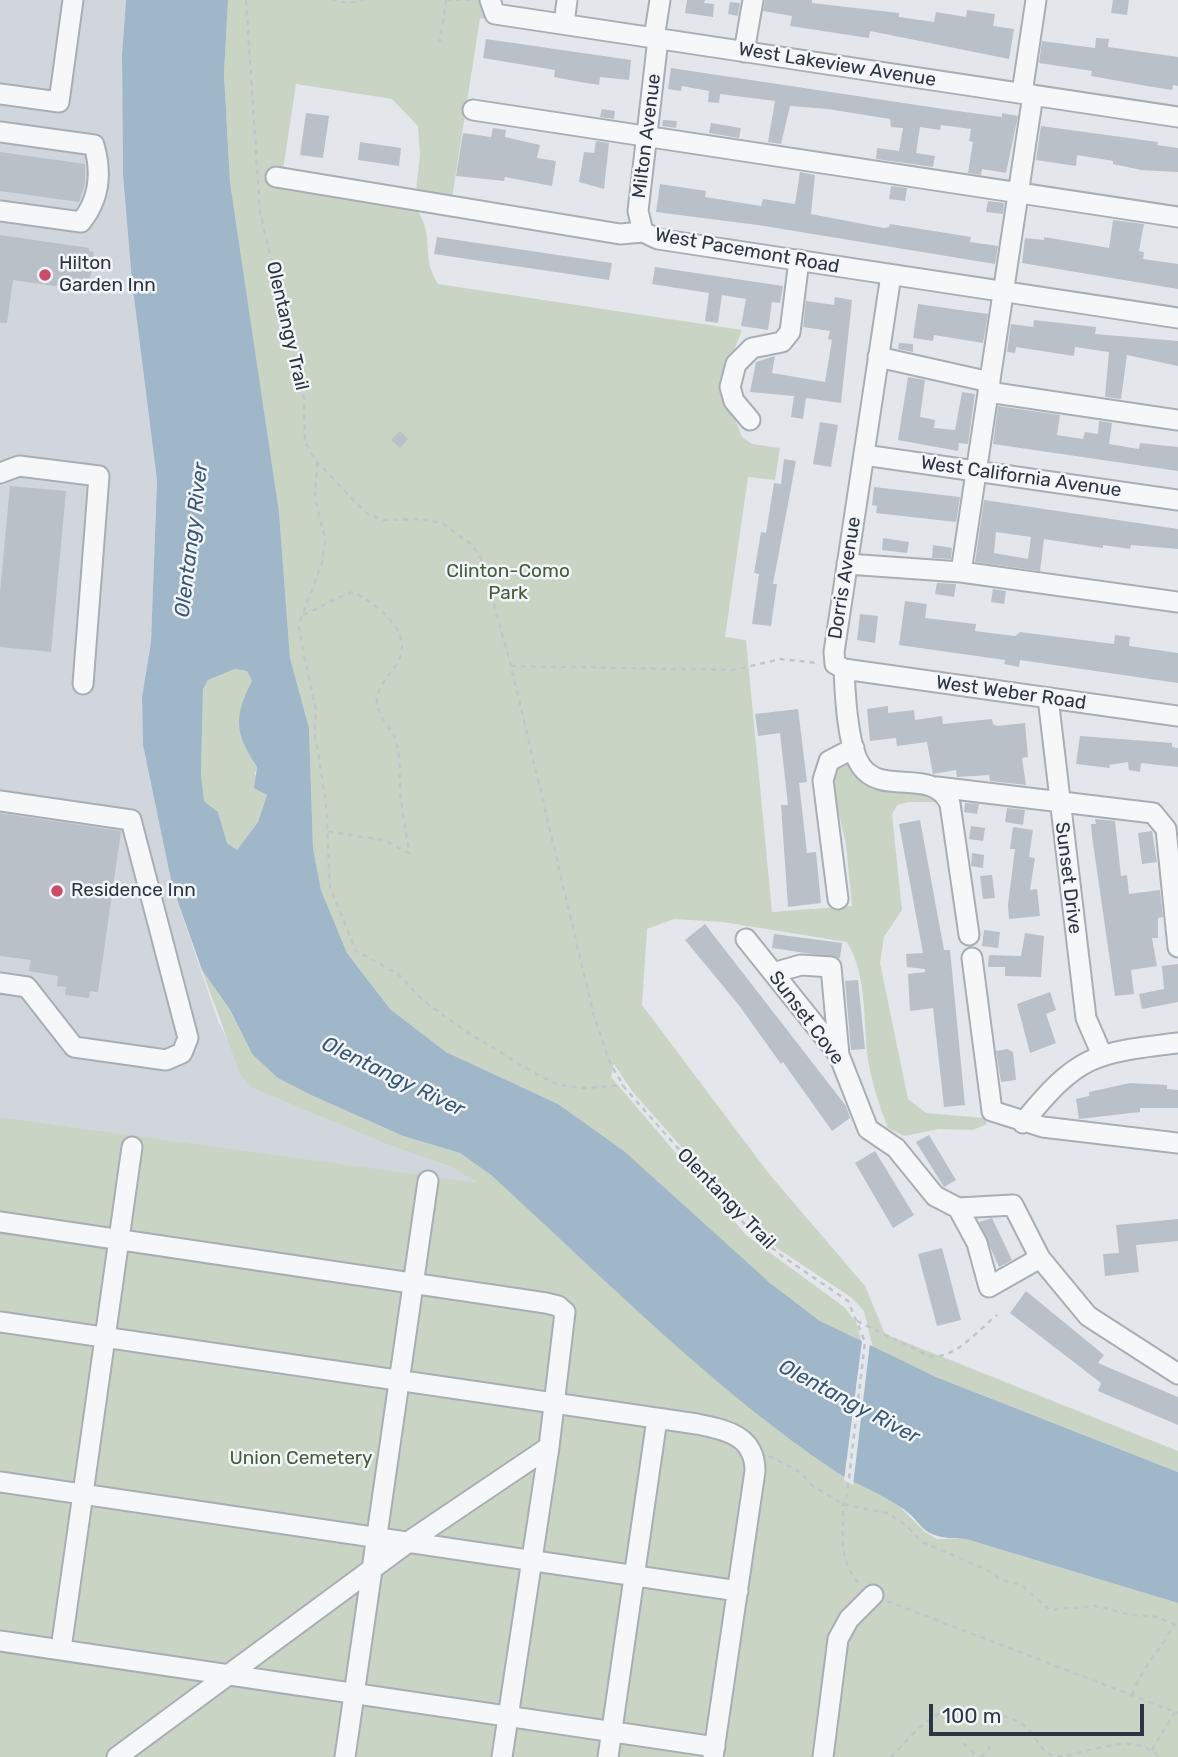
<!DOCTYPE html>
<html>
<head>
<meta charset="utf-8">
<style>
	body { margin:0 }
	#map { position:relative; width:1178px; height:1757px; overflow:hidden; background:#e3e7eb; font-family:Rubik,sans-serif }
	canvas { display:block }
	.scale { position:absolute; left:929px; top:1704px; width:215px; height:32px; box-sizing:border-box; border:4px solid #2b3543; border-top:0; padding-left:9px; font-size:21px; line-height:24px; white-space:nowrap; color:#2b3543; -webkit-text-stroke:5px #f3f5f8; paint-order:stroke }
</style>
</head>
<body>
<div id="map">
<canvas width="1178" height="1757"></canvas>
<div class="scale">100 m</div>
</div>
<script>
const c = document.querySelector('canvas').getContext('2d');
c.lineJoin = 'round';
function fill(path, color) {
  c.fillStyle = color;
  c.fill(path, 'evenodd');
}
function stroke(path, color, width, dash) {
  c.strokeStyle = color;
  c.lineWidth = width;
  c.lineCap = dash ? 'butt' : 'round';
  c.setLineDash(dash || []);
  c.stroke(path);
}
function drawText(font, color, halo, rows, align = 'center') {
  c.font = font + ' Rubik,sans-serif';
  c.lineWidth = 5;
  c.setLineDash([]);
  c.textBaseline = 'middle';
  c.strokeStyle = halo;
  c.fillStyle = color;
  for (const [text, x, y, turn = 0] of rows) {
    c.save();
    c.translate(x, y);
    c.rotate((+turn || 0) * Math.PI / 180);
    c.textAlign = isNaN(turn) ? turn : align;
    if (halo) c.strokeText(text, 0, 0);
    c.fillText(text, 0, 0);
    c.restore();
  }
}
const built = new Path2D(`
	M0 0H126L122 54 123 175 132 282 157 480 151 642 142 697 143 745 172 885 218 1021 252 1088 391 1146 449 1166 480 1184 0 1117Z`);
const green = new Path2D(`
	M228 0H495L499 21 480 18 452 198 416 191 420 155 418 126 392 99 296 84 281 183 415 207C437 237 419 255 438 284L742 330 729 363 727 399 742 437 752 444 780 448 775 480 748 477 725 637 746 640 772 912 852 906 846 844 832 785 837 768 851 762 918 788 944 802H908L897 805 892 814 902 910 884 937 880 963 908 1099 926 1113 985 1118 987 1124 973 1130 939 1129 904 1136 888 1128C880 1107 873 1087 869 1065 862 1024 869 979 847 942L723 922 674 919 647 929 642 1005 770 1175 865 1286 885 1334 1178 1451V1472L936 1377 873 1348 864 1311 852 1298 777 1248 706 1175 632 1091 614 1064 611 1077 746 1235 844 1307 856 1322 862 1343 820 1321 770 1283 558 1104 446 1052 390 1009 347 953 321 890 313 848 309 728 290 658 279 513 230 182 224 74Z
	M235 669 247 671 252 681C236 713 238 738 257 767L255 774 267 795 258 822 237 850 227 843 218 812 204 801 201 774 203 689 208 680Z
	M202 970 230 1011 252 1054 311 1095 403 1136 460 1153 491 1175 738 1397 840 1474 898 1505 925 1532 937 1539H966L1178 1603V1757H0V1117L478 1183 449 1166 391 1146 252 1088 240 1074Z`);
const water = new Path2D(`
	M126 0H228L224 74 230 182 279 512 290 658 309 728 313 848 321 890 347 953 390 1009 446 1052 558 1104 625 1152 770 1283 820 1321 936 1377 1178 1472V1603L966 1539C912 1538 930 1523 894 1503 876 1492 856 1484 838 1473 714 1391 601 1275 491 1175L460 1153 403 1136 311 1095 278 1078 252 1054 230 1010 202 970 172 885 143 745 142 697 151 642 157 480 132 282 123 175 122 54ZM235 669 247 671 252 681C233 718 235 733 257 767L254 788 267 795 258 822 237 850 227 843 218 812 204 801 201 774 203 689 208 680Z`);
const pier = new Path2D(`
	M862 1341 870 1343 853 1485 844 1480Z`);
const building = new Path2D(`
	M687 0H705L704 3 714 4 713 17 685 13Z
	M765 0H812V3L899 13V17L934 22 936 12 966 17 967 10 995 14 993 26 1014 29 1009 59 870 31 869 38 790 26 792 16 763 11Z
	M1113 0H1129L1127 15 1111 13Z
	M730 2 740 3 738 16 728 14Z
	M1096 38 1109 39 1108 47 1178 57V86L1173 85 1172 90 1147 86 1091 76 1092 71 1039 63 1042 41 1095 48Z
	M486 39 631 60 629 80 600 77 599 85 580 82 554 77 555 70 483 58Z
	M671 68 950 110 1002 117V113L1018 116 1006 173 982 169 981 175 968 173 973 142 969 141 971 129 941 125 940 130 920 127 916 153 935 156 933 167 876 159 877 148 899 151 903 128 891 127 890 119 828 109 790 106 781 144 768 142 775 101 720 94 719 103 708 102 709 91 682 86 681 91 668 89Z
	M602 109 615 111 614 119 600 117Z
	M306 113 329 116 323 158 300 155Z
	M663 120 677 121 676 128 662 126Z
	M711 123 741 128 739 138 709 133Z
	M1041 126 1158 142 1157 145 1178 148V172L1141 170 1113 164V161L1077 155 1076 166 1036 160Z
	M493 128 506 130 505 137 540 145 537 158 556 161 552 186 505 177 504 181 456 176 463 133 491 137Z
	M596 141 609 143 604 189 579 182 584 152 594 153Z
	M360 142 401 148 399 166 358 160Z
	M0 152 85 164V184L79 202 0 191Z
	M800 172 815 175 811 214 884 228 889 227 890 224 971 237 970 242 998 246 995 264 758 225 656 212 660 184 706 191 705 197 761 206 763 199 795 204Z
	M891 186 907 188 905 201 889 199Z
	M988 201 1004 203 1003 214 986 212Z
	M1113 220 1144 224 1139 251 1144 252 1143 259 1178 264V289L1022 263 1025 238 1044 240V237L1109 248Z
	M0 235 89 248V251L94 252 89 287 82 286V290L13 280 7 323H0Z
	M437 237 612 263 609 280 434 254Z
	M655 267 783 286 780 303 772 302 768 330 741 326 746 299 722 295 718 323 705 321 709 293 652 284Z
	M835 297 852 300 841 403 806 398 803 419 791 417 794 396 750 392 756 362 775 356 772 373 825 382 832 340 828 339 830 331 803 327 806 301 834 305Z
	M918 304 988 314 983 343 934 335 933 341 913 338Z
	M1034 320 1096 327 1095 334 1178 341V366L1127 355 1121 399 1105 397 1109 352 1075 347 1074 356 1016 347 1015 353 1007 352 1011 324 1033 327Z
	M899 343 913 344V352L898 349Z
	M908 377 925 380 920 417 935 420 934 428 955 430 962 392 975 394 968 444 959 443 958 451 898 440Z
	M998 406 1060 415 1057 435 1083 439 1085 432 1098 434 1099 421 1112 423 1109 444 1139 449 1140 443 1178 447V471L993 444Z
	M820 422 838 425 831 467 813 464Z
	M400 431 408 439 400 448 391 440Z
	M784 459 796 461 773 584H777L771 626 752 624 759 574 754 573 761 532 766 533 774 483 781 484Z
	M10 486 66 491 51 652 0 647V593Z
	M874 487 960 497 956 522 876 513 877 506 872 505Z
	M984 500 1178 529V549L1131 545 1130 549 1103 545V548L1044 539 1040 571 975 562ZM996 532 1031 537 1028 559 994 553Z
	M883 538 909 542 907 553 882 550Z
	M933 545 952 548 951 559 932 558Z
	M937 583 956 584 954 597 935 594Z
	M993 589 1006 591 1004 604 991 602Z
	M905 601 927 604 925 618 976 624 975 631 1015 636 1020 632 1114 644 1115 635 1130 637 1129 646 1178 653V683L1020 660 1019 667 1004 664 1005 660 899 645Z
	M860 614 878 616 875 643 857 640Z
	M888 706V713L914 710 915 720 942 716 943 724 992 719 993 724 997 726 1025 723 1028 757 1022 758 1026 785 990 781 989 775 957 777 956 770 933 774 927 742 897 746 896 738 870 741 867 709Z
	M798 709 807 782 799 783 807 853 816 852 821 903 788 907 781 805H788L780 733 758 736 755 714Z
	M1080 736 1172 743V747L1178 748V767L1141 763 1140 772 1129 770 1128 762 1109 765 1110 768 1076 764Z
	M965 803 979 804 977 814 964 812Z
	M1007 808 1025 810 1023 825 1005 822Z
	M0 813 121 831 98 992 90 991 89 998 65 995 66 987 57 986 58 976 29 971 31 960 0 956Z
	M1095 819 1115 821 1121 876 1127 875 1129 894 1160 890 1163 917 1158 918V938H1152L1157 966 1131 970 1134 994 1115 996 1092 836 1091 824H1096Z
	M920 820 944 950H950L965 1105 944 1107 933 1008 910 1011 908 974 925 972V969L907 967 906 954 923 953 899 824Z
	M971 826 985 828 983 841 969 839Z
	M1013 827 1033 830 1029 857 1035 858 1030 890 1037 889 1040 916 1009 919 1008 905 1015 849H1010Z
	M1152 831 1157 862 1142 864 1138 833Z
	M972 853 984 855 983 868 971 866Z
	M992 875 995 898 983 899 980 876Z
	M705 924 846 1106 850 1118 832 1131 783 1062 781 1064 738 1004 685 940Z
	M984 930 1000 932 998 948 982 946Z
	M1025 933 1044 936 1041 977 1005 976V967H988L989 955 1021 956Z
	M774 934 842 943 840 958 772 948Z
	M1178 964V1002L1142 1009 1139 994 1164 989 1162 966Z
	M858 980 865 1049 851 1050 845 981Z
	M1050 992 1056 1010 1046 1014 1056 1043 1030 1053 1017 1004Z
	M1007 1049 1013 1052 1016 1080 1001 1082 996 1051Z
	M1130 1083 1167 1085V1089L1178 1090V1108H1140V1112L1079 1119 1076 1099 1089 1096V1092Z
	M929 1135 956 1180 944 1187 916 1142Z
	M875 1151 914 1215 893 1228 855 1163Z
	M992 1218 1012 1260 999 1267 979 1222Z
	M1178 1219V1241L1136 1245 1139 1272 1105 1276 1103 1254 1119 1253 1116 1225Z
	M942 1248 961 1320 937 1326 918 1254Z
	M1026 1291 1104 1355 1098 1363 1178 1397V1425L1098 1391 1101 1383 1010 1313Z`);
const path = new Path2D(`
	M246 0 260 212 304 398 305 442 317 462 366 513 383 520 421 519 442 523 472 545 481 558 511 666 594 1016 610 1063 624 1087 750 1230 782 1256 848 1301 865 1342 846 1503 843 1504C843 1533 838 1564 861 1585
	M331 0 349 3 363 0
	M446 0H474
	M437 41H440L446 0
	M317 462 315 499 325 538 323 560 299 624 300 636 316 710 315 734 326 803 330 887 356 951 398 974 424 1001 465 1031 536 1074 559 1085 585 1088 623 1085
	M303 615C321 607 335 598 353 592 378 604 417 635 396 665 388 677 376 688 377 703 378 718 392 728 396 741 402 761 398 780 401 800 403 818 407 835 409 853L384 840 326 831
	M511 666 733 670 781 659 817 663
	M857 1321 929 1356C955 1360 978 1330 997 1315
	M769 1456 800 1472 813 1486 843 1504 887 1513 908 1527 922 1542 985 1569 1000 1579 1021 1585 1050 1610 1095 1606 1127 1614 1157 1617 1178 1626
	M887 1601 1178 1713
	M1132 1695C1142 1667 1160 1651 1174 1625
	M963 1743 979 1757
	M1152 1750 1175 1712
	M891 1757C906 1742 927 1715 949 1710 960 1708 976 1713 987 1714 1003 1716 1014 1717 1026 1727 1036 1735 1042 1756 1056 1756 1084 1757 1131 1728 1159 1757
	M981 1757 990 1747`);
const minor = new Path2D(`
	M490 0 495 14 1178 117
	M564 24 567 0
	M654 38 660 0
	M744 52 753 0
	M1022 93 1036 0
	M0 94 59 102 73 0
	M473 110 1178 217
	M0 132 94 145C102 173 99 200 81 222L0 211
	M276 177 620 234 643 232 658 239 1178 318
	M643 232 638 211 658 39
	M891 275 834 652 835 664 844 669 1178 716
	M878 357 990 382
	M988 392 1178 420
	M750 420 734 401 730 387 736 364 752 348 782 342 790 332 799 260
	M864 455 1178 500
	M0 473 19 466 99 476 83 684
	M847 564 961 572 1178 602
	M961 572 1033 95
	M844 669C845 693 847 746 861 766 882 797 933 766 950 804L969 935
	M1048 698 1086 1018 1102 1055
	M937 787 1153 813 1166 829 1178 947
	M0 801 131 820 188 1038 182 1053 166 1060 74 1047 27 987 0 983
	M838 899 823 780 829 761 854 748
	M746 939 839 1055 868 1129 896 1148 935 1196 958 1208 977 1243 989 1287 1040 1258
	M972 958 992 1111 1043 1127 1178 1143
	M773 973 801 965 831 967 839 1055
	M1023 1123C1078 1055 1093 1053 1178 1043
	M958 1208 1013 1205 1040 1258 1088 1316 1178 1374
	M0 1222 546 1303 558 1306 565 1312 549 1447 502 1757
	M0 1322 697 1424C727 1430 755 1436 755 1471L713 1757
	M0 1482 738 1591
	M0 1641 715 1747
	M61 1649 132 1147
	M117 1757 414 1538 549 1447
	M345 1757 428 1181
	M608 1757 657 1419
	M823 1757 838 1639 849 1619 873 1595`);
const markers = [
	[45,275,7,"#cb4c69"],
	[57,891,7,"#cb4c69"]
];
const streetNames = [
	["West Lakeview Avenue",837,65,9],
	["Milton Avenue",647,136,-83],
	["West Pacemont Road",747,251,10],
	["Olentangy Trail",287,326,77],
	["West California Avenue",1021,477,8],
	["Dorris Avenue",845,578,-81],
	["West Weber Road",1011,693,8],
	["Sunset Drive",1068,878,83],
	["Sunset Cove",806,1018,53],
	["Olentangy Trail",726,1199,46]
];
const poiNames = [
	["Hilton",59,264],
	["Garden Inn",59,286],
	["Residence Inn",71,891]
];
const parkNames = [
	["Clinton-Como",508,572],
	["Park",508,594],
	["Union Cemetery",301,1459]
];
const waterNames = [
	["Olentangy River",192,540,-83],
	["Olentangy River",393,1077,26],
	["Olentangy River",849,1402,28]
];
fill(built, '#d1d6dd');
fill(green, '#c9d4c4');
fill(water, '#9fb7c9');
fill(pier, '#e3e7eb');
fill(building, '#bac0c8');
stroke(minor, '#a8aeb5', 23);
stroke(path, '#c1c5ca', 2.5, [5, 5]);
stroke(minor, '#f6f7f9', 19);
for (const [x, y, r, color] of markers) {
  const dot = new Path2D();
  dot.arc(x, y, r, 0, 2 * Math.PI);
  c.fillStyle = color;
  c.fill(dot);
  stroke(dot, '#f3f5f8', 2.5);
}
drawText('19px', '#2b3543', '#f3f5f8', streetNames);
drawText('19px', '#2b3543', '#f3f5f8', poiNames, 'left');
drawText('19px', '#425e39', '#f3f5f8', parkNames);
drawText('italic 21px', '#365776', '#f3f5f8', waterNames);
</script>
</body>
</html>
